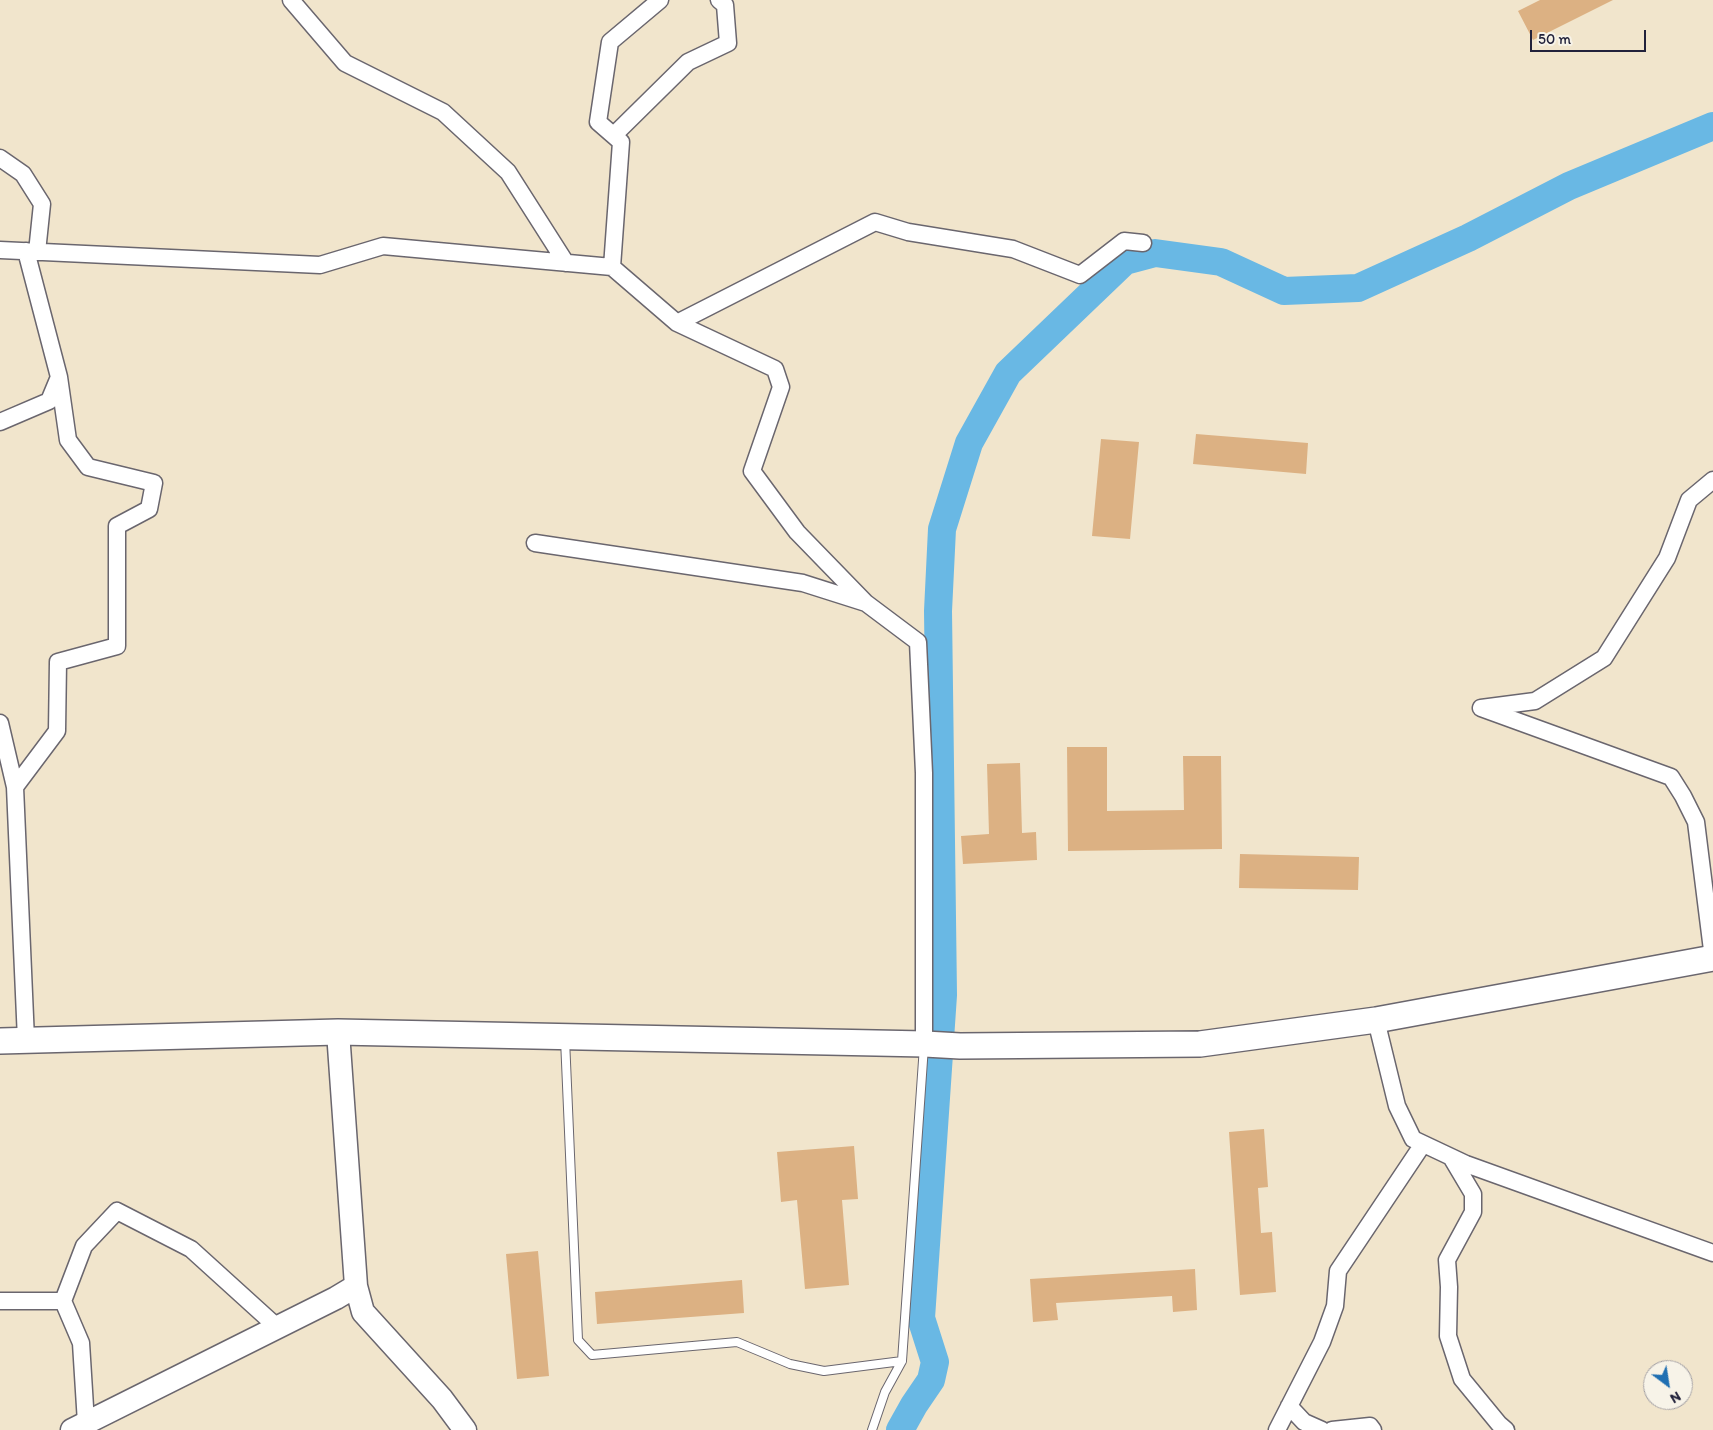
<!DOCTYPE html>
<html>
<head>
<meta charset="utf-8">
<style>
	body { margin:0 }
	#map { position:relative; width:1713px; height:1430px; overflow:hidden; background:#f1e5cc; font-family:Itim,sans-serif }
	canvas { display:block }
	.north { position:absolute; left:1643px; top:1360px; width:50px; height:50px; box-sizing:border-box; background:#f7f3e8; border:1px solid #a29fa3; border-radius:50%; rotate:149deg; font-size:14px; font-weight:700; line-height:20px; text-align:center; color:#22223b }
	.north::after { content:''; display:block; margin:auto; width:18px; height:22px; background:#1f6fb2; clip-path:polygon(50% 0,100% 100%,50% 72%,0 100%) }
	.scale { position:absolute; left:1530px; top:30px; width:116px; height:22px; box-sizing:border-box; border:2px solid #22223b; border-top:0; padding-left:6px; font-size:15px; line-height:18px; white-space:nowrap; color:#22223b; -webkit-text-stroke:4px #f7f3e8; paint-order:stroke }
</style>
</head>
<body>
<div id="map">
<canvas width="1713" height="1430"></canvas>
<div class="north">N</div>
<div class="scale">50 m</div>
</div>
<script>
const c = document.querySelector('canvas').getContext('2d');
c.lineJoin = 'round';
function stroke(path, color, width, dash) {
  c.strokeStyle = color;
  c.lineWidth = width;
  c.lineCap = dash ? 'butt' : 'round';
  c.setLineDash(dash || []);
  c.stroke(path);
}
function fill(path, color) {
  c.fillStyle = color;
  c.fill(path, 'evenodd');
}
const river = new Path2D(`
	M900 1430 914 1405 931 1380 935 1362 921 1318 943 995 938 611 942 529 969 443 1008 373 1125 261 1155 253 1221 262 1284 291 1358 288 1468 238 1569 186 1713 126`);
const building = new Path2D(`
	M1540 0H1613L1533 40 1518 11Z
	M1196 434 1308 443 1306 474 1193 464Z
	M1101 439 1139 442 1130 539 1092 536Z
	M1067 747H1107V811L1184 810 1183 756H1221L1222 849 1068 851Z
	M1020 763 1022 833 1036 832 1037 860 963 864 961 836 989 834 987 764Z
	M1240 854 1359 857 1358 890 1239 888Z
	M1264 1129 1268 1187 1258 1188 1261 1233 1272 1232 1276 1292 1240 1295 1229 1132Z
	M854 1146 858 1199 842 1200 849 1285 805 1289 797 1200 781 1202 777 1152Z
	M538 1251 549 1376 517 1379 506 1254Z
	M1195 1269 1197 1310 1173 1312 1172 1296 1056 1303 1058 1320 1033 1322 1030 1279Z
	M742 1280 744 1313 597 1324 595 1292Z`);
const lane = new Path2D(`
	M565 1039 578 1340 592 1355 737 1342 790 1364 824 1371 902 1361
	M872 1430 885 1392 902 1361 924 1046`);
const street = new Path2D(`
	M291 0 345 63 443 112 508 172 566 263
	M614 135 688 62 728 43 725 5 719 0
	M0 158 23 174 42 204 37 252
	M0 250 320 265 383 246 612 267 677 323 775 369 781 387 752 471 797 532 866 603
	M612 267 621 142 598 122 610 42 660 0
	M677 323 875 222 908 232 1013 249 1080 275 1124 241 1143 243
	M0 422 49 401 59 377 26 251
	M535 543 803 583 866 603 918 642 924 773V1044
	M0 723 15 787
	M1713 958 1696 822 1683 796 1671 777 1481 708 1535 701 1604 658 1667 558 1689 500 1713 480
	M1376 1020 1397 1106 1413 1139 1466 1164 1713 1253
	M26 1040 15 787 57 731 58 662 117 646V526L149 509 154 483 88 467 68 440 59 377
	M1451 1157 1473 1194V1212L1447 1260 1449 1287 1448 1336 1462 1379 1499 1424 1506 1430
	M0 1301H63L81 1343 86 1423
	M63 1301 84 1246 117 1211 191 1249 277 1327
	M1289 1406 1304 1422 1322 1430
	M1277 1430 1322 1342 1335 1306 1338 1271 1423 1144
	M1332 1430 1370 1426 1373 1430`);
const secondary = new Path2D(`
	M338 1032 356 1286 363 1312 442 1399 465 1430
	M72 1430 336 1298 356 1286`);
const primary = new Path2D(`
	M0 1041 338 1032 925 1044 960 1046 1200 1044 1376 1020 1713 958`);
stroke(river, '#69b8e4', 28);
fill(building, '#dcb183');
stroke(lane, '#6a666e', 10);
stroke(street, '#6a666e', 19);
stroke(secondary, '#6a666e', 25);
stroke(primary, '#6a666e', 28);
stroke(lane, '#fff', 8);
stroke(street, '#fff', 16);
stroke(secondary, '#fff', 22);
stroke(primary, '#fff', 25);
</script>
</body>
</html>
